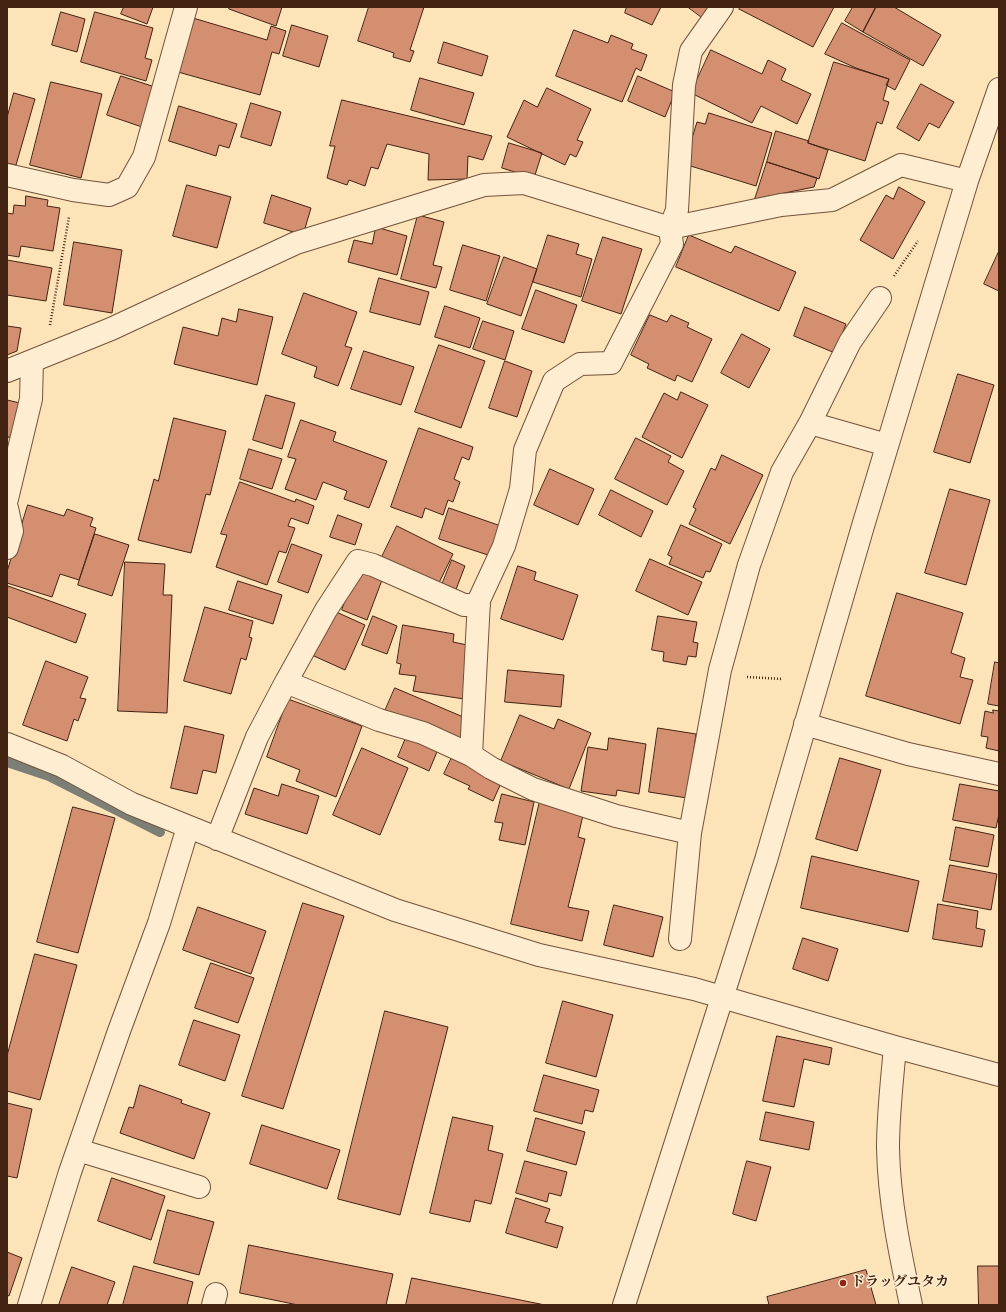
<!DOCTYPE html>
<html>
<head>
<meta charset="utf-8">
<style>
	body { margin:0 }
	#map { position:relative; width:1006px; height:1312px; overflow:hidden; background:#fde3b8; font-family:"IM FELL Double Pica",serif }
	canvas { display:block }
	.frame { position:absolute; inset:0; border:8px solid #432311; pointer-events:none }
</style>
</head>
<body>
<div id="map">
<canvas width="1006" height="1312"></canvas>
<div class="frame"></div>
</div>
<script>
const c = document.querySelector('canvas').getContext('2d');
c.lineJoin = 'round';
function stroke(path, color, width, dash) {
  c.strokeStyle = color;
  c.lineWidth = width;
  c.lineCap = dash ? 'butt' : 'round';
  c.setLineDash(dash || []);
  c.stroke(path);
}
function fill(path, color) {
  c.fillStyle = color;
  c.fill(path, 'evenodd');
}
function drawText(font, color, halo, rows, align = 'center') {
  c.font = font + ' "IM FELL Double Pica","Noto Serif JP",serif';
  c.lineWidth = 3;
  c.setLineDash([]);
  c.textBaseline = 'middle';
  c.strokeStyle = halo;
  c.fillStyle = color;
  for (const [text, x, y, turn = 0] of rows) {
    c.save();
    c.translate(x, y);
    c.rotate((+turn || 0) * Math.PI / 180);
    c.textAlign = isNaN(turn) ? turn : align;
    if (halo) c.strokeText(text, 0, 0);
    c.fillText(text, 0, 0);
    c.restore();
  }
}
const stream = new Path2D(`
	M7 762 49 776 160 832`);
const building = new Path2D(`
	M124 7H153L147 24 121 14Z
	M230 7H282L276 26 229 9Z
	M369 7H424L410 50 414 51 410 62 393 57 394 53 358 41Z
	M627 7H661L652 25 625 13Z
	M688 7H711L703 18Z
	M741 7H834L813 47 739 9Z
	M853 7H876L863 32 845 21Z
	M876 7H894L941 35 923 66 863 32Z
	M61 12 85 19 77 52 52 45Z
	M95 12 153 28 145 58 152 60 146 81 81 62Z
	M193 18 267 40 271 26 286 31 279 54 272 52 260 95 178 72Z
	M842 23 910 60 895 90 886 85 889 79 856 68 825 54Z
	M292 25 328 36 319 67 283 56Z
	M574 30 608 43 611 35 633 44 631 49 647 55 641 71 636 68 622 102 556 76Z
	M444 42 488 56 482 76 438 63Z
	M711 50 762 74 768 60 786 69 781 80 811 94 797 124 761 106 752 123 691 93Z
	M834 62 889 79 883 100 889 102 882 124 877 122 865 161 808 143Z
	M121 76 155 87 142 127 107 115Z
	M638 76 675 92 665 117 628 101Z
	M420 78 474 93 464 125 411 110Z
	M51 82 102 94 81 178 30 165Z
	M921 84 954 102 939 128 929 123 919 141 897 128Z
	M547 88 591 109 577 140 583 142 576 157 570 154 565 165 507 137 524 100 537 107Z
	M14 93 35 99 16 165 7 163V118Z
	M342 100 492 136 483 160 468 156 467 179 428 180 429 154 387 144 378 169 371 167 365 186 349 180 347 185 327 178 335 146H330Z
	M251 103 281 112 271 146 241 137Z
	M179 106 237 124 229 148 219 145 216 156 169 141Z
	M709 113 772 133 756 186 684 164 697 122 705 124Z
	M776 131 809 141 808 143 828 150 819 179 767 162Z
	M509 143 542 153 534 178 502 168Z
	M767 162 817 178 814 187 755 199Z
	M187 185 231 197 217 248 173 236Z
	M899 187 925 202 893 259 860 240 886 195 893 199Z
	M272 195 311 208 303 235 264 223Z
	M26 196 48 200 47 206 60 208 53 251 21 246 19 257 7 255V213L13 214 14 205 25 206Z
	M418 215 444 222 433 265 442 267 436 288 401 279Z
	M376 227 407 236 397 275 348 262 354 240 372 244Z
	M548 235 579 244 576 254 592 259 581 297 533 282Z
	M689 235 731 253 735 246 796 272 779 311 676 267Z
	M603 237 642 249 621 314 582 301Z
	M74 242 122 250 112 313 64 305Z
	M463 245 500 256 486 301 450 290Z
	M999 251V291L984 284Z
	M504 257 537 269 521 316 487 304Z
	M7 260 52 268 46 301 7 295Z
	M379 278 429 292 420 325 370 312Z
	M536 290 577 305 564 343 522 329Z
	M304 293 357 312 345 346 352 348 338 386 314 377 317 367 282 354Z
	M445 306 480 318 470 348 435 337Z
	M805 307 846 324 835 353 794 336Z
	M239 309 273 317 257 385 174 364 183 327 218 336 222 318 236 322Z
	M650 315 667 322 671 315 689 323 687 327 712 339 692 382 677 375 675 381 647 368 649 364 631 355Z
	M483 321 514 331 505 360 473 349Z
	M7 326 21 328 17 351 7 355Z
	M742 334 770 349 749 388 721 373Z
	M439 345 485 361 461 428 415 412Z
	M364 351 414 367 401 405 351 389Z
	M505 361 532 371 517 417 489 408Z
	M958 374 994 385 970 463 934 452Z
	M681 392 708 405 682 458 642 437 664 393 677 400Z
	M266 395 295 403 282 449 253 440Z
	M7 400 20 403 13 437H8L7 441Z
	M174 418 226 431 210 495 206 494 191 553 138 540 154 479 158 481Z
	M301 420 336 432 333 441 387 461 369 508 344 499 347 491 323 482 316 500 285 489 296 459 288 457Z
	M419 428 473 447 469 460 462 457 454 479 460 482 453 502 448 500 443 515 425 508 422 518 391 507Z
	M636 438 671 456 668 462 684 471 667 505 615 479Z
	M249 449 282 459 272 489 240 479Z
	M722 455 763 475 730 544 689 524 696 509 693 507 711 468 715 470Z
	M550 469 594 489 578 525 534 505Z
	M240 482 295 502 296 499 314 506 308 524 291 518 288 526 295 528 286 553 279 551 267 585 216 567 227 535 221 534Z
	M950 489 990 500 966 585 925 573Z
	M611 490 653 511 641 537 599 515Z
	M28 505 64 516 67 509 93 518 90 526 96 528 79 580 60 574 52 597 7 583V572Z
	M449 508 501 526 491 556 439 539Z
	M338 515 362 524 355 545 330 537Z
	M681 525 722 544 710 572 706 571 703 578 669 564 672 557 668 555Z
	M397 526 453 554 436 589 380 561Z
	M95 534 129 545 112 596 78 585Z
	M292 544 322 555 308 593 278 582Z
	M650 559 702 582 688 615 636 591Z
	M452 560 465 566 455 592 441 587Z
	M125 562 165 564 163 595H172L167 713 118 711Z
	M518 566 536 572 534 580 578 595 563 640 501 619Z
	M357 571 382 580 367 620 342 610Z
	M238 581 282 595 273 624 229 610Z
	M8 586 86 614 76 643 7 617Z
	M897 593 963 613 951 653 965 658 960 677 973 680 960 724 866 696Z
	M205 607 253 621 249 637 252 638 246 660 241 658 231 694 184 681Z
	M334 611 365 625 345 670 314 656Z
	M373 616 397 626 387 654 362 645Z
	M658 616 697 622 693 642 698 643 696 657 688 656 686 665 663 661 664 652 652 650Z
	M403 625 454 634 453 642 472 646 464 699 413 691 416 676 399 674 401 664 397 663Z
	M46 661 88 677 80 698 86 699 78 721 74 719 67 741 23 725Z
	M995 662 999 663V706L988 704Z
	M508 670 564 675 561 707 505 702Z
	M395 688 468 719 459 741 385 711Z
	M288 699 362 726 336 797 296 781 300 770 267 757Z
	M993 710 999 711V751L986 748 988 737 981 736 985 711 993 713Z
	M520 715 554 729 558 719 591 733 569 789 501 761Z
	M185 726 224 735 216 773 203 770 197 794 171 788Z
	M658 728 696 734 687 798 649 792Z
	M408 733 439 747 429 771 398 757Z
	M609 738 646 744 639 794 617 790 616 796 581 791 588 747 607 750Z
	M362 748 408 768 380 835 333 815Z
	M453 755 502 781 493 801 468 789 470 786 444 774Z
	M840 758 881 770 857 851 816 839Z
	M282 784 319 796 307 834 245 814 254 788 278 796Z
	M960 784 999 791V814L996 828 953 820Z
	M502 794 534 802 525 845 499 840 503 823 495 822Z
	M540 801 584 811 578 837 585 839 568 907 589 911 582 941 511 924Z
	M73 807 115 818 78 953 37 942Z
	M956 827 994 835 988 867 950 860Z
	M812 856 919 881 908 932 801 908Z
	M950 865 997 874 991 910 943 901Z
	M303 903 344 916 283 1109 242 1096Z
	M938 904 978 911 976 928 985 930 982 947 933 939Z
	M614 905 663 917 653 957 604 945Z
	M198 907 266 931 251 974 183 950Z
	M803 938 838 949 828 981 793 969Z
	M35 954 77 965 40 1100 7 1091V1056Z
	M211 963 254 978 238 1023 195 1008Z
	M563 1001 613 1015 596 1077 546 1063Z
	M385 1011 448 1027 400 1215 338 1199Z
	M194 1020 240 1035 225 1081 179 1065Z
	M777 1036 832 1048 829 1065 804 1059 794 1107 763 1101Z
	M544 1075 599 1090 593 1112 585 1110 582 1124 534 1111Z
	M140 1085 182 1100 181 1103 210 1113 194 1159 120 1133 129 1107 133 1108Z
	M7 1103 32 1109 17 1178 7 1176Z
	M766 1112 814 1122 809 1150 760 1140Z
	M453 1117 493 1126 488 1150 503 1154 491 1204 475 1200 470 1222 430 1213Z
	M536 1118 585 1132 576 1165 527 1151Z
	M262 1125 340 1150 327 1189 250 1164Z
	M525 1161 567 1172 561 1196 549 1193 547 1202 516 1193Z
	M747 1161 771 1167 756 1221 733 1214Z
	M112 1178 165 1196 151 1240 98 1221Z
	M516 1198 550 1209 545 1222 563 1227 557 1248 506 1233Z
	M168 1210 214 1222 199 1275 154 1263Z
	M249 1245 393 1274 386 1305H298L240 1293Z
	M7 1252 22 1258 9 1296 7 1295Z
	M134 1266 193 1282 187 1305H123Z
	M978 1266H999V1305H979Z
	M72 1267 115 1282 107 1305H59Z
	M866 1270 876 1305H769L767 1297Z
	M412 1278 545 1305H406Z`);
const path = new Path2D(`
	M894 276 918 241
	M50 325 69 217
	M747 677 783 679`);
const minor = new Path2D(`
	M7 175 73 190 109 195 127 187 144 157 186 7
	M7 371 111 329 296 243 484 185 524 183 670 228 781 205 832 200 901 165 967 181
	M810 423 887 445
	M7 499 31 399 32 361
	M7 508 12 531 7 548
	M286 682 326 610 358 561 373 565 464 605H479
	M805 724 908 754 999 774
	M7 744 62 766 132 804 395 910 539 955 694 989 895 1047 999 1075
	M471 755 491 768 533 789 616 816 690 833
	M217 839 257 737 286 682 379 720 423 733 471 755 479 600 504 546 521 489 525 450 554 381 580 364 611 363 672 244 670 228 677 210 684 85 691 51 722 7
	M680 939 690 833 720 670 749 565 782 472 810 423 850 342 880 298
	M895 1047C892 1081 888 1114 888 1148 889 1201 900 1253 911 1305
	M78 1150 199 1187
	M29 1305 70 1172 119 1031 159 923 185 837 191 829
	M213 1305 216 1294
	M624 1305 766 860 863 526 967 181 999 89`);
const markers = [
	[843,1283,4,"#8f2418"]
];
const poiNames = [
	["ドラッグユタカ",851,1283]
];
stroke(stream, '#7b7f75', 10);
fill(building, '#d48f71');
stroke(building, '#432311', 1);
stroke(minor, '#72533b', 24);
stroke(path, '#432311', 2.5, [1, 2]);
stroke(minor, '#feedd1', 22);
for (const [x, y, r, color] of markers) {
  const dot = new Path2D();
  dot.arc(x, y, r, 0, 2 * Math.PI);
  c.fillStyle = color;
  c.fill(dot);
  stroke(dot, '#feedd1', 1.5);
}
drawText('bold 14px', '#432311', '#feedd1', poiNames, 'left');
</script>
</body>
</html>
